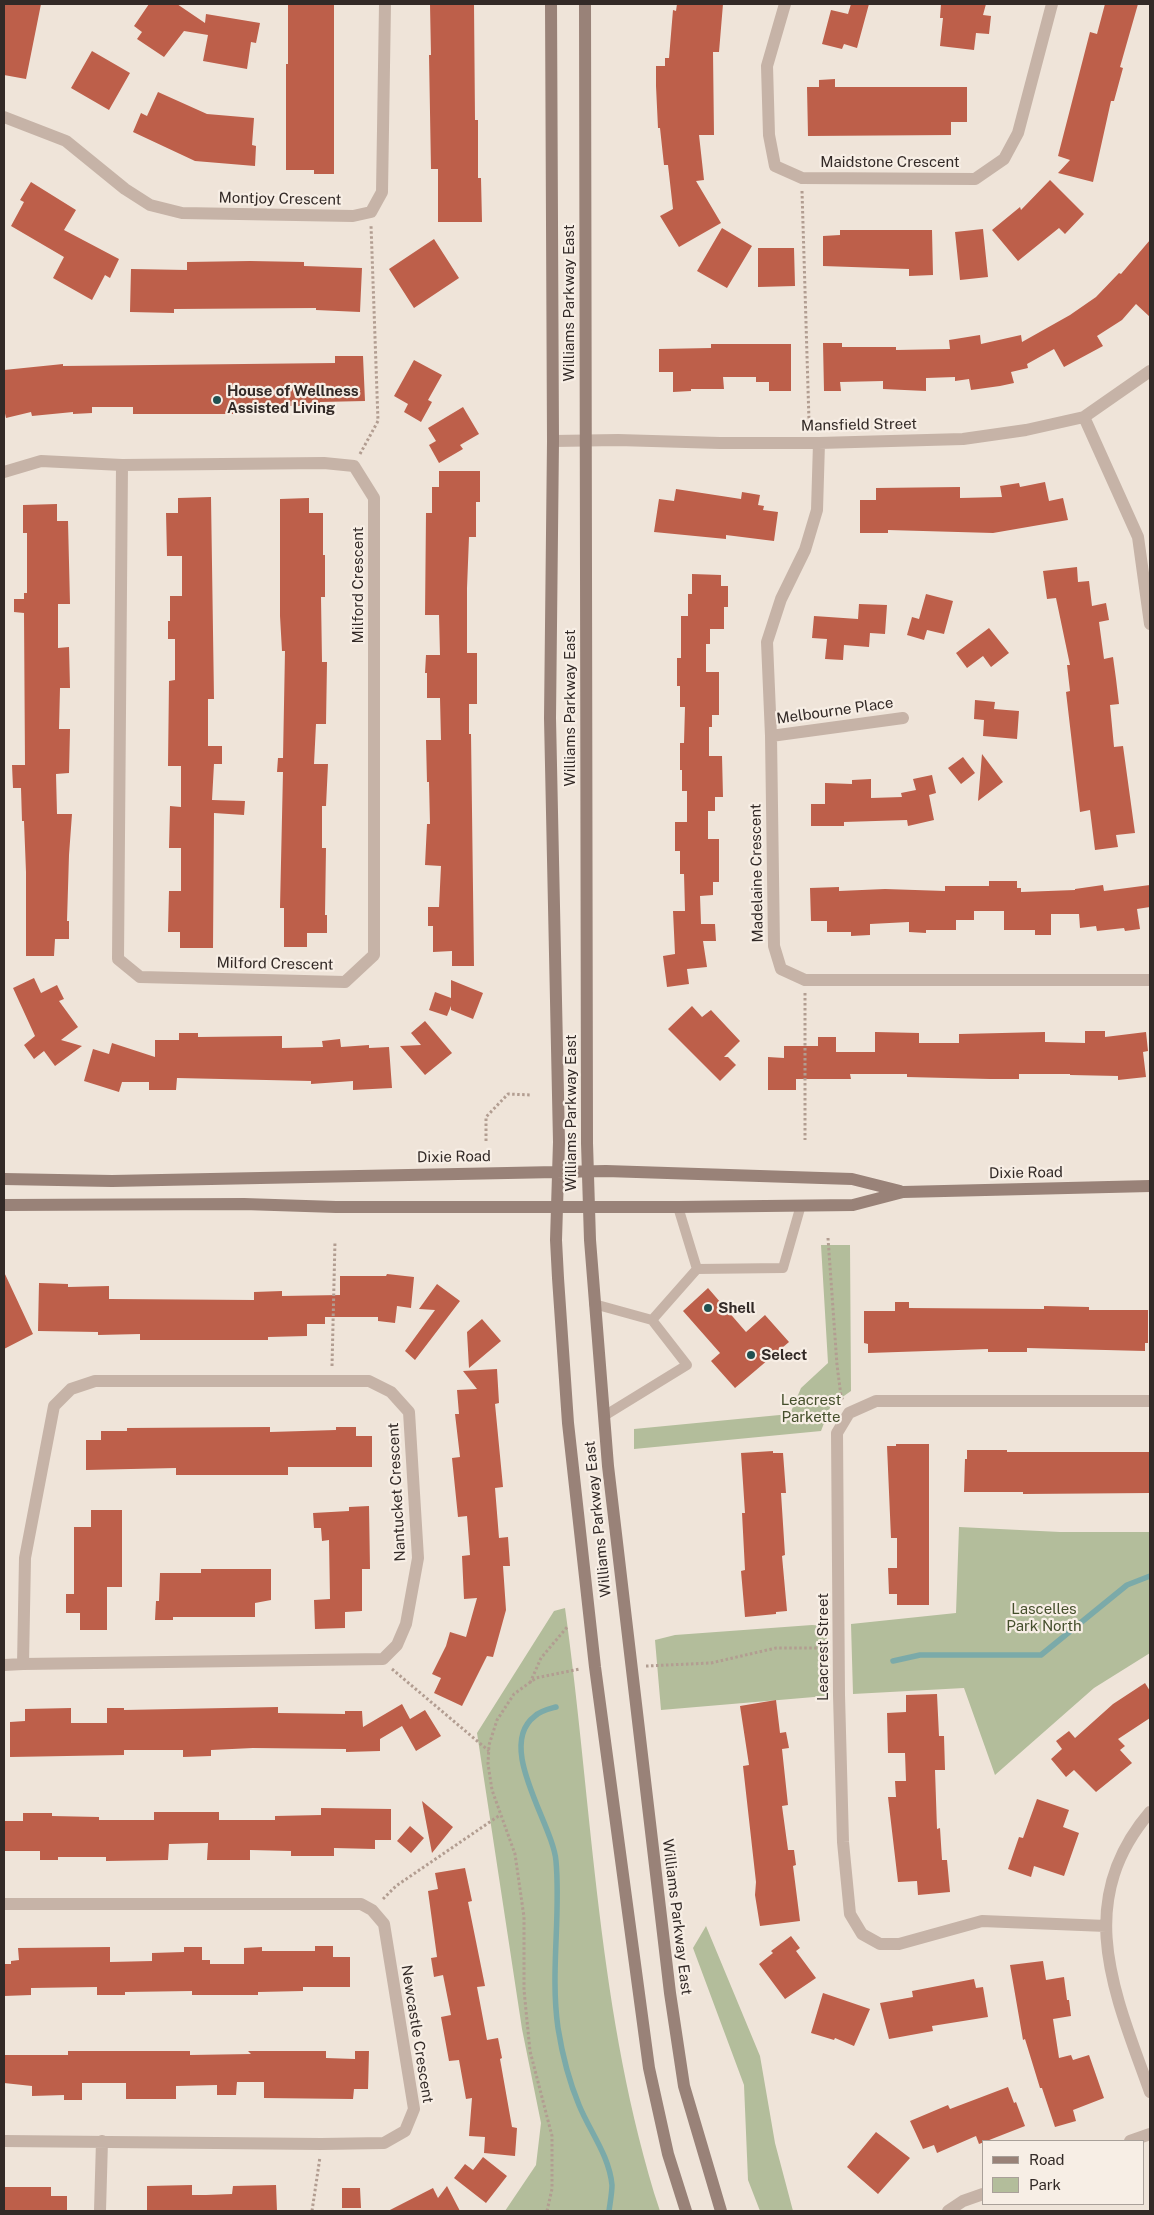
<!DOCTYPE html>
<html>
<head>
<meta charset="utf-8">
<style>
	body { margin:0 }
	#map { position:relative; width:1154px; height:2215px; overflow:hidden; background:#efe4d9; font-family:"Public Sans",sans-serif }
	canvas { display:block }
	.frame { position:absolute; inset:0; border:5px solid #332a27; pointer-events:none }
	.legend { position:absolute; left:982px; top:2140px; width:162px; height:65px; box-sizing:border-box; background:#f7eee5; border:1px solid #a9a099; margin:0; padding:6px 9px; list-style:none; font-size:15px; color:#332a27 }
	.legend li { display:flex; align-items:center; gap:10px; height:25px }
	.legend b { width:25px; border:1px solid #a9a099 }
</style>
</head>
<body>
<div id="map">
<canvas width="1154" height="2215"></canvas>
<div class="frame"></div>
<ul class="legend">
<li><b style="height:6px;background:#998278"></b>Road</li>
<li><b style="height:14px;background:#b3bd9b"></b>Park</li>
</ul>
</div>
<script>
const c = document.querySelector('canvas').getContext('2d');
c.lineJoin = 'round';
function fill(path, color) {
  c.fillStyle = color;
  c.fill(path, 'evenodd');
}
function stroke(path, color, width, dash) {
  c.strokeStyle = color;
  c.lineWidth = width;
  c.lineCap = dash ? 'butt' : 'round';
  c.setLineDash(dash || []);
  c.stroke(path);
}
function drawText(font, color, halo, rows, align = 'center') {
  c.font = font + ' "Public Sans",sans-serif';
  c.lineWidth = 4.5;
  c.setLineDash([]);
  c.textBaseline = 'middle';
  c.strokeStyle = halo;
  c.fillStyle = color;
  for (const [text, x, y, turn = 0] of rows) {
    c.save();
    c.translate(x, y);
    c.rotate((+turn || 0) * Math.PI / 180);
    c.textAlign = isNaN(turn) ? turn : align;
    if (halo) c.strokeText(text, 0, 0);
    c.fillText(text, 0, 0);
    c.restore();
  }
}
const green = new Path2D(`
	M821 1245H850L851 1391 831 1405 821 1431 634 1449V1429L790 1414 801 1388 828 1363Z
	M959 1527 1060 1532H1150V1653L1094 1688 995 1775 964 1688 853 1694 851 1624 956 1613Z
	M565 1608C593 1809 597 2016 660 2211H505L536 2165 541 2123 522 2029 477 1733 554 1611Z
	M812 1625 827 1626 826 1696 661 1710 655 1640 675 1635Z
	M706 1926 760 2056 775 2143 793 2211H760L748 2180 744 2085 693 1948Z`);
const stream = new Path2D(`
	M893 1661 920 1655H1041L1127 1585 1150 1576
	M556 1707C549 1709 540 1711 535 1716 495 1746 553 1824 556 1861 561 1916 550 1972 558 2028 562 2053 569 2081 579 2105 590 2132 609 2155 612 2185 612 2193 610 2203 609 2211`);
const building = new Path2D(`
	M4 4H41L26 79 4 75Z
	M149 4H177L205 23 206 14 260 23 256 43 251 42 247 69 203 61 208 35 184 31 164 57 137 39 142 32 134 26Z
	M288 4H334V174H314V170H286V64H288Z
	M430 4H474L475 120H478V178H481L482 222H438V169H431L429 55H431Z
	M677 4H723L719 52H713L714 135H699L704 180 696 181 721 223 679 247 660 216 673 209 668 165H664L660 128H658L656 86V66H665V58H669L673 10 676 11Z
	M851 4H869L857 48 844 44 842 49 822 44 831 10 848 14Z
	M941 4H986L983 15 991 16 989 34 976 33 974 50 940 46 943 18H940Z
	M1105 4H1138L1120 67 1123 68 1114 101H1111L1093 182 1058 173 1070 160 1058 156 1090 32 1097 34Z
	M92 51 130 73 109 110 71 88Z
	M835 79V87H967V122H951V135L808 136 807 87H819V80Z
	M158 92 207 114 254 118 252 145 256 146 255 166 195 161 133 132 141 113 147 116Z
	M1050 180 1084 214 1065 234 1059 228 1018 261 992 230 1020 207 1021 210Z
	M31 182 76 210 64 230 119 259 110 278 105 275 92 300 53 278 64 257 11 226 24 202 20 200Z
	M722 228 752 246 727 288 697 271Z
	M983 229 988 277 960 280 955 232Z
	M840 230H932L933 275 909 276V269L823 266V236L840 235Z
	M434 239 459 278 414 308 389 269Z
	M1150 240V317L1136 304 1122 320 1097 336 1103 346 1064 367 1054 349 1027 364 1028 368 1011 372 1014 383 1000 386 971 390 969 379 955 381V377L926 378V391L883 389V381L840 382 841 391H824L823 343H842V347H896V350L950 349 949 340 980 335 981 344 1021 335 1022 342 1070 315 1096 297 1119 273 1121 274Z
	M758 248H794L795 286 758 287Z
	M250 261 304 262V266L362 268 360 312 316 310V308L174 309V313L130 312 131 269 187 270V262Z
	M711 344H791V391H769V382H756V377H723L724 389H691V391L673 392V372H659V349L711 348Z
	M335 356H363L365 401 320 402V411L300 412V406H260V414H133V407H92V413L73 414V412L32 416 31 412 6 418 4 409V370L63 364V366L335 363Z
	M414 360 442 375 428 400 432 402 421 422 404 412 408 404 394 396Z
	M463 407 479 434 460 445 463 449 439 463 429 445 436 441 428 428Z
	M439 471H480V502H476V537H469L467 588V653H477V704H469V734H471L474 966H452V951L433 952V926H428V907H439L441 866 425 865 427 824H430L429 782H427L426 740H441L440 698H427V673H425L426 655H440L439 615H425L426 513H432V487H439Z
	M1045 482 1049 501 1063 498 1068 520 993 533 888 530V533H860V500H876V488L960 487V498L1002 497 1000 486 1019 483 1020 487Z
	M676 489 741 499 742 492 760 495 758 505 764 506 763 510 778 512 774 541 726 535V539L654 532 659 499 674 501Z
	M211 497 214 699H208V746H222V764H214L212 800 245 801 244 815 214 813 213 948H180V932H168L169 891H181V848H169L170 806 181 807V766H168L169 681 175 680V639H168V621H170V596H182V556H167L166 513H178V498Z
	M309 498V513H323V555H325V597H321L322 662H327L326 724H316L314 764H328L326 806H322V848H326L325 915H327V933H307V947H284V908H280L283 772H277L278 758H283L285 651H282L280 616V499Z
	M57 504V521H68L70 604H58V648L69 647 70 688H60L59 729H70L69 773 56 774 57 814H72L69 855 67 921H69V939H55L54 956H26V872L24 821H22L21 788H13L12 765H25L24 613 14 612V599H24V593H27V533H23V505Z
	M1077 567 1078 582 1089 581 1092 606 1106 603 1109 620 1099 622 1104 659 1113 657 1116 679 1119 704 1110 705 1114 747 1123 746 1135 833 1116 835 1118 847 1095 850 1090 810 1080 812 1066 692 1070 691 1067 665H1070L1056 598 1047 599 1043 571Z
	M692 574 721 575V586H728V607H724V629H710V644H706V672H719V715H712V727H709V756H722L723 797H715V811H708V839H719V882H713V895L700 896 701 924H715L716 941H703L707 967 687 969 689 984 667 987 663 956 675 954 673 911H685L684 874H680V851H675V822H687V791H682V770H680V743H684L685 707H680V686H677V658H681V616H688V594H692Z
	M926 594 953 601 944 634 927 630 924 640 907 635 912 617 919 619Z
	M859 604 887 605 885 634 870 633 869 647 844 645 843 660 825 659 827 639 812 638 814 616 858 619Z
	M989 628 1009 653 991 667 983 656 967 668 956 653Z
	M975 700 995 702 994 709 1019 711 1017 739 983 736 984 720 974 719Z
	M982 754 1003 782 978 801Z
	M963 757 975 773 961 784 948 768Z
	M932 775 936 793 929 795 934 820 908 826 907 820 844 822V826H811V804H825V783L852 784V780L871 779V798L902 797 901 793 916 790 913 779Z
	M989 881H1017V888H1021V892L1075 890V889L1103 885 1104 891 1150 885V907L1137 909 1140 929 1125 931 1124 928 1097 931 1096 926 1080 928 1079 914H1051V935H1035V930H1004V911H974V920H956V930H926V933L909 932V922L870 924V935L851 936V932H827V921H811L810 888 839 887V891L885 889 945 891V886H989Z
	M34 978 41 993 57 985 64 999 59 1001 78 1027 61 1040 82 1046 55 1066 44 1051 34 1059 24 1045 35 1036 13 988Z
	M451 980 483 993 473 1019 451 1010V1006L447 1016 429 1010 435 992 451 998Z
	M692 1006 702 1017 711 1010 740 1041 724 1057H728L736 1065 720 1081 668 1029Z
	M425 1021 452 1053 425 1075 400 1046 421 1045 411 1033Z
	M1085 1031H1105V1037L1146 1032 1148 1051 1143 1052 1146 1077 1118 1080V1076L1070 1075V1074H1019V1079H990L907 1077V1074H850L851 1079H796V1090H768V1057L784 1058V1046H818V1037H836V1052H875V1032L919 1033V1043H959V1034L1045 1032V1042L1085 1043Z
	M179 1033H198V1037L282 1036V1048L323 1047 322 1041 340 1039 341 1047 369 1045V1048L389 1047 392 1088 353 1090V1081L311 1084V1081L177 1078 176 1090H149V1082H122L119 1092 84 1081 93 1049 109 1054 112 1043 155 1057V1040H179Z
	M4 1272 33 1334 4 1349Z
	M387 1274 414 1277 411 1308 397 1306 395 1323 378 1321V1317H325V1324H307V1336L268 1337V1340H140V1334L98 1335V1332L38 1331 39 1283 68 1284V1287L109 1286V1299L254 1300V1292L282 1291V1296L340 1295V1276H386Z
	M437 1284 460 1301 415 1360 405 1351 435 1310 419 1309Z
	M708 1288 746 1332 765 1315 789 1342 735 1388 711 1361 720 1353 683 1311Z
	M895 1302H909V1308L1044 1309V1306L1089 1307V1310H1148V1343H1145V1351L1027 1348V1352H988V1349L868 1353V1344L864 1343V1311H895Z
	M482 1319 501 1341 469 1368 467 1332Z
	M497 1369 499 1403 495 1404 503 1487 495 1488 499 1538 508 1537 510 1566H503L506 1610 493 1657 487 1656 462 1706 434 1693 441 1678 432 1674 446 1646 450 1632 466 1637 477 1598 464 1599 462 1556 470 1555 467 1516 458 1517 452 1458 460 1457 455 1414H459L457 1390 477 1389 463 1371Z
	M270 1427V1432L336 1430V1427H356V1436H372V1467H288V1475H176V1468L86 1470V1440H101V1431H127V1428Z
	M896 1444H929V1605H897V1594H889L888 1568H897V1538H891L887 1446H896Z
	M967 1450H1007V1452H1150V1493L1023 1494V1492H964L965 1459H967Z
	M773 1451V1453H783L786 1493H781L785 1555 782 1556 787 1611 776 1612V1614L745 1617 741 1571 745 1570 742 1513H745L741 1453Z
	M369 1506 370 1569H362V1611L345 1612V1628L315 1629 314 1600 330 1599 329 1540 322 1541 321 1528H314L313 1513 349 1511V1507Z
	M91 1510H122V1587H107V1630H80V1613H66V1594H74V1527H91Z
	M201 1569H271V1600L255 1603V1617H173V1620H155L156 1601H159L160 1573H201Z
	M1145 1683 1150 1691V1718L1118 1739 1125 1746 1120 1750 1132 1763 1096 1792 1074 1770 1066 1777 1051 1759 1062 1749 1056 1741 1069 1731 1075 1738 1113 1704Z
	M937 1694 939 1736H944L945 1770H935L937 1829 940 1828 942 1860H947L950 1892 918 1895 917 1881 898 1882 888 1797H896L895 1781H906L905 1753H888L887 1713 906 1712V1695Z
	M776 1700 780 1733 786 1732 789 1748 782 1749 788 1805 782 1806 788 1850H794L796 1865 793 1866 800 1921 760 1926 755 1895 756 1882 743 1766 749 1765 740 1706Z
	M402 1704 410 1719 425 1710 441 1736 416 1751 402 1726 380 1739V1751L346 1752V1749L253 1748 211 1750V1756L183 1757V1750H124V1755L10 1757V1722L25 1721V1709L71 1708V1723H107V1708H124V1710L278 1707V1713L345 1714V1711H362L363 1727Z
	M1037 1799 1069 1810 1063 1827 1079 1833 1064 1876 1034 1866 1031 1877 1008 1869 1019 1837 1023 1838Z
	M422 1801 453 1827 432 1853Z
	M321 1808 391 1809V1840H375V1849L334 1848V1856H291V1851L250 1850V1860H207L208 1843 169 1844 168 1860 106 1861V1857H58V1860H40V1851H4V1821H23V1813H52V1816L99 1817V1820H154V1812H219V1820H275V1816L321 1815Z
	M410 1826 424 1838 411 1853 397 1841Z
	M465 1868 472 1901 468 1902 485 1986 477 1987 487 2040 498 2038 502 2058 500 2059 512 2127 517 2128 515 2156 484 2153 485 2137 469 2136 472 2098 466 2099 459 2060 449 2061 441 2017 451 2015 443 1975 434 1977 431 1958 437 1957 428 1891 438 1889 435 1873Z
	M791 1936 800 1948 796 1951 816 1978 785 1999 759 1964 773 1953 771 1951Z
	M315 1946H333V1957H350V1987H303V1991L258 1992V1995H192V1991L125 1992V1995H97V1987L31 1988V1995L4 1996V1964H11V1961L19 1960 18 1948 110 1947V1962L152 1961V1953L184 1952V1947H202V1960H210V1964H244V1948L262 1947V1951H315Z
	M1043 1961 1046 1980 1064 1977 1067 2000H1069L1071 2016 1053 2019 1059 2058 1071 2055 1073 2060 1089 2055 1104 2098 1073 2110 1076 2121 1055 2127 1042 2088H1040L1025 2039 1023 2040 1010 1965Z
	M974 1979 976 1988 983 1987 988 2017 932 2026 933 2031 889 2039 880 2003 913 1997 912 1991Z
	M823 1993 870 2009 854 2046 835 2038 834 2040 811 2033Z
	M68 2051H190V2055L251 2054 248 2051H326V2058L355 2059V2051H369L368 2089H354L353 2099 264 2098V2082H237L236 2095H217V2085L176 2086V2099H126V2083H82V2100H64V2095L32 2096V2086L4 2083V2055H68Z
	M1008 2087 1014 2103 1016 2102 1025 2126 979 2144 976 2136 937 2153 934 2145 923 2149 910 2121 948 2105 950 2109Z
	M876 2132 910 2158 878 2194 847 2167Z
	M483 2157 507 2176 486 2203 454 2178 465 2164 473 2170Z
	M192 2185V2195H206L232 2194 233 2186 276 2185 277 2211H147V2186Z
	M447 2186 460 2211H388L433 2188 438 2198Z
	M4 2187H51V2196H67V2211H4Z
	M342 2188H360L361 2208H342Z`);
const path = new Path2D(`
	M802 191 809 421 813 429
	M360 454 378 421 371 225
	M805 993V1140
	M486 1141V1117L508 1094 531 1095
	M828 1238 837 1365 841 1396 843 1401
	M332 1366 335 1241
	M646 1666 711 1663 776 1648H826
	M392 1669 489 1751
	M530 1683 541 1658 568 1626
	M383 1899 396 1886 500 1815
	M312 2211 320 2157
	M547 2211 552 2189V2136L530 2051 524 1990V1917L515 1854 492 1790 488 1764 489 1745 497 1720 514 1694 536 1678 580 1669`);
const lane = new Path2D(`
	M678 1207 697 1269
	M594 1304 652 1320
	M604 1416 687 1365 652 1320 697 1269 783 1268 801 1205`);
const street = new Path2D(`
	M785 4 767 66 769 135 775 166 802 178 975 179 1004 159 1018 133 1052 4
	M4 117 66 141 125 189 150 205 182 213 353 216 371 212 382 192 385 4
	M1084 417 1138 537 1150 624
	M553 441 618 440 720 443H819L963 439 1026 430 1084 417 1150 371
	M819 443 817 510 805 550 781 599 767 642 771 736 774 946 781 969 805 980H1150
	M4 472 41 461 122 465 324 463 354 466 374 498V955L345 982 140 977 118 959 122 465
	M771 736 903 718
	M4 1665 23 1664 383 1659 397 1645 406 1624 418 1558 409 1412 391 1392 369 1381H95L71 1389 54 1406 25 1558 23 1664
	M1150 1812C1072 1903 1115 1994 1150 2092
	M4 1904H361L372 1910 384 1924 414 2109 405 2131 384 2143 321 2144 4 2141
	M1106 1926 982 1921 899 1944H880L862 1934 850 1914 843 1842 839 1695 837 1433 849 1413 876 1401H1150
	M1130 2141 1150 2134
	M100 2211 102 2141
	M948 2211 963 2201 983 2194`);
const secondary = new Path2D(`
	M551 4 553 441 550 718 559 1142 556 1240 558 1278 568 1423 595 1667 649 2068 668 2154 686 2211
	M585 4 587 1143 590 1240 608 1466 670 1993 684 2086 721 2211
	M4 1179 112 1181 606 1171 852 1179 900 1191
	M4 1205 244 1204 336 1207H678L853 1205 903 1192 1150 1186`);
const markers = [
	[217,400,5,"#205151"],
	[708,1308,5,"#205151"],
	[751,1355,5,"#205151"]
];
const streetNames = [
	["Maidstone Crescent",890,162],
	["Montjoy Crescent",280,199,1],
	["Williams Parkway East",569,303,-90],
	["Mansfield Street",859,425,-1],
	["Milford Crescent",358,585,-90],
	["Williams Parkway East",570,708,-90],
	["Melbourne Place",835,711,-8],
	["Madelaine Crescent",757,873,-91],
	["Milford Crescent",275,964,1],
	["Williams Parkway East",571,1113,-90],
	["Dixie Road",454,1157,-1],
	["Dixie Road",1026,1173,-1],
	["Nantucket Crescent",397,1492,-93],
	["Williams Parkway East",598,1519,-96],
	["Leacrest Street",823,1647,-90],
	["Williams Parkway East",677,1917,83],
	["Newcastle Crescent",417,2034,81]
];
const poiNames = [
	["House of Wellness",227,391],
	["Assisted Living",227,408],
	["Shell",718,1308],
	["Select",761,1355]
];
const parkNames = [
	["Leacrest",811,1400],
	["Parkette",811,1417],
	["Lascelles",1044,1609],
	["Park North",1044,1626]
];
fill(green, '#b3bd9b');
stroke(stream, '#7baaa9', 5.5);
fill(building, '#bd5f4a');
stroke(path, '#b29d91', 3, [2.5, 2.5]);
stroke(lane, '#c6b3a7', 10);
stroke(street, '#c6b3a7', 12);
stroke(secondary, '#998278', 12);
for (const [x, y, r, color] of markers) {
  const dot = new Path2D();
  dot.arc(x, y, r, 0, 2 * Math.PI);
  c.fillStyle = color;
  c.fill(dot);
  stroke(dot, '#f7eee5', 2);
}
drawText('15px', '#332a27', '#f7eee5', streetNames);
drawText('bold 15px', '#332a27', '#f7eee5', poiNames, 'left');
drawText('15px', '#454f2c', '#f7eee5', parkNames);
</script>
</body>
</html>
